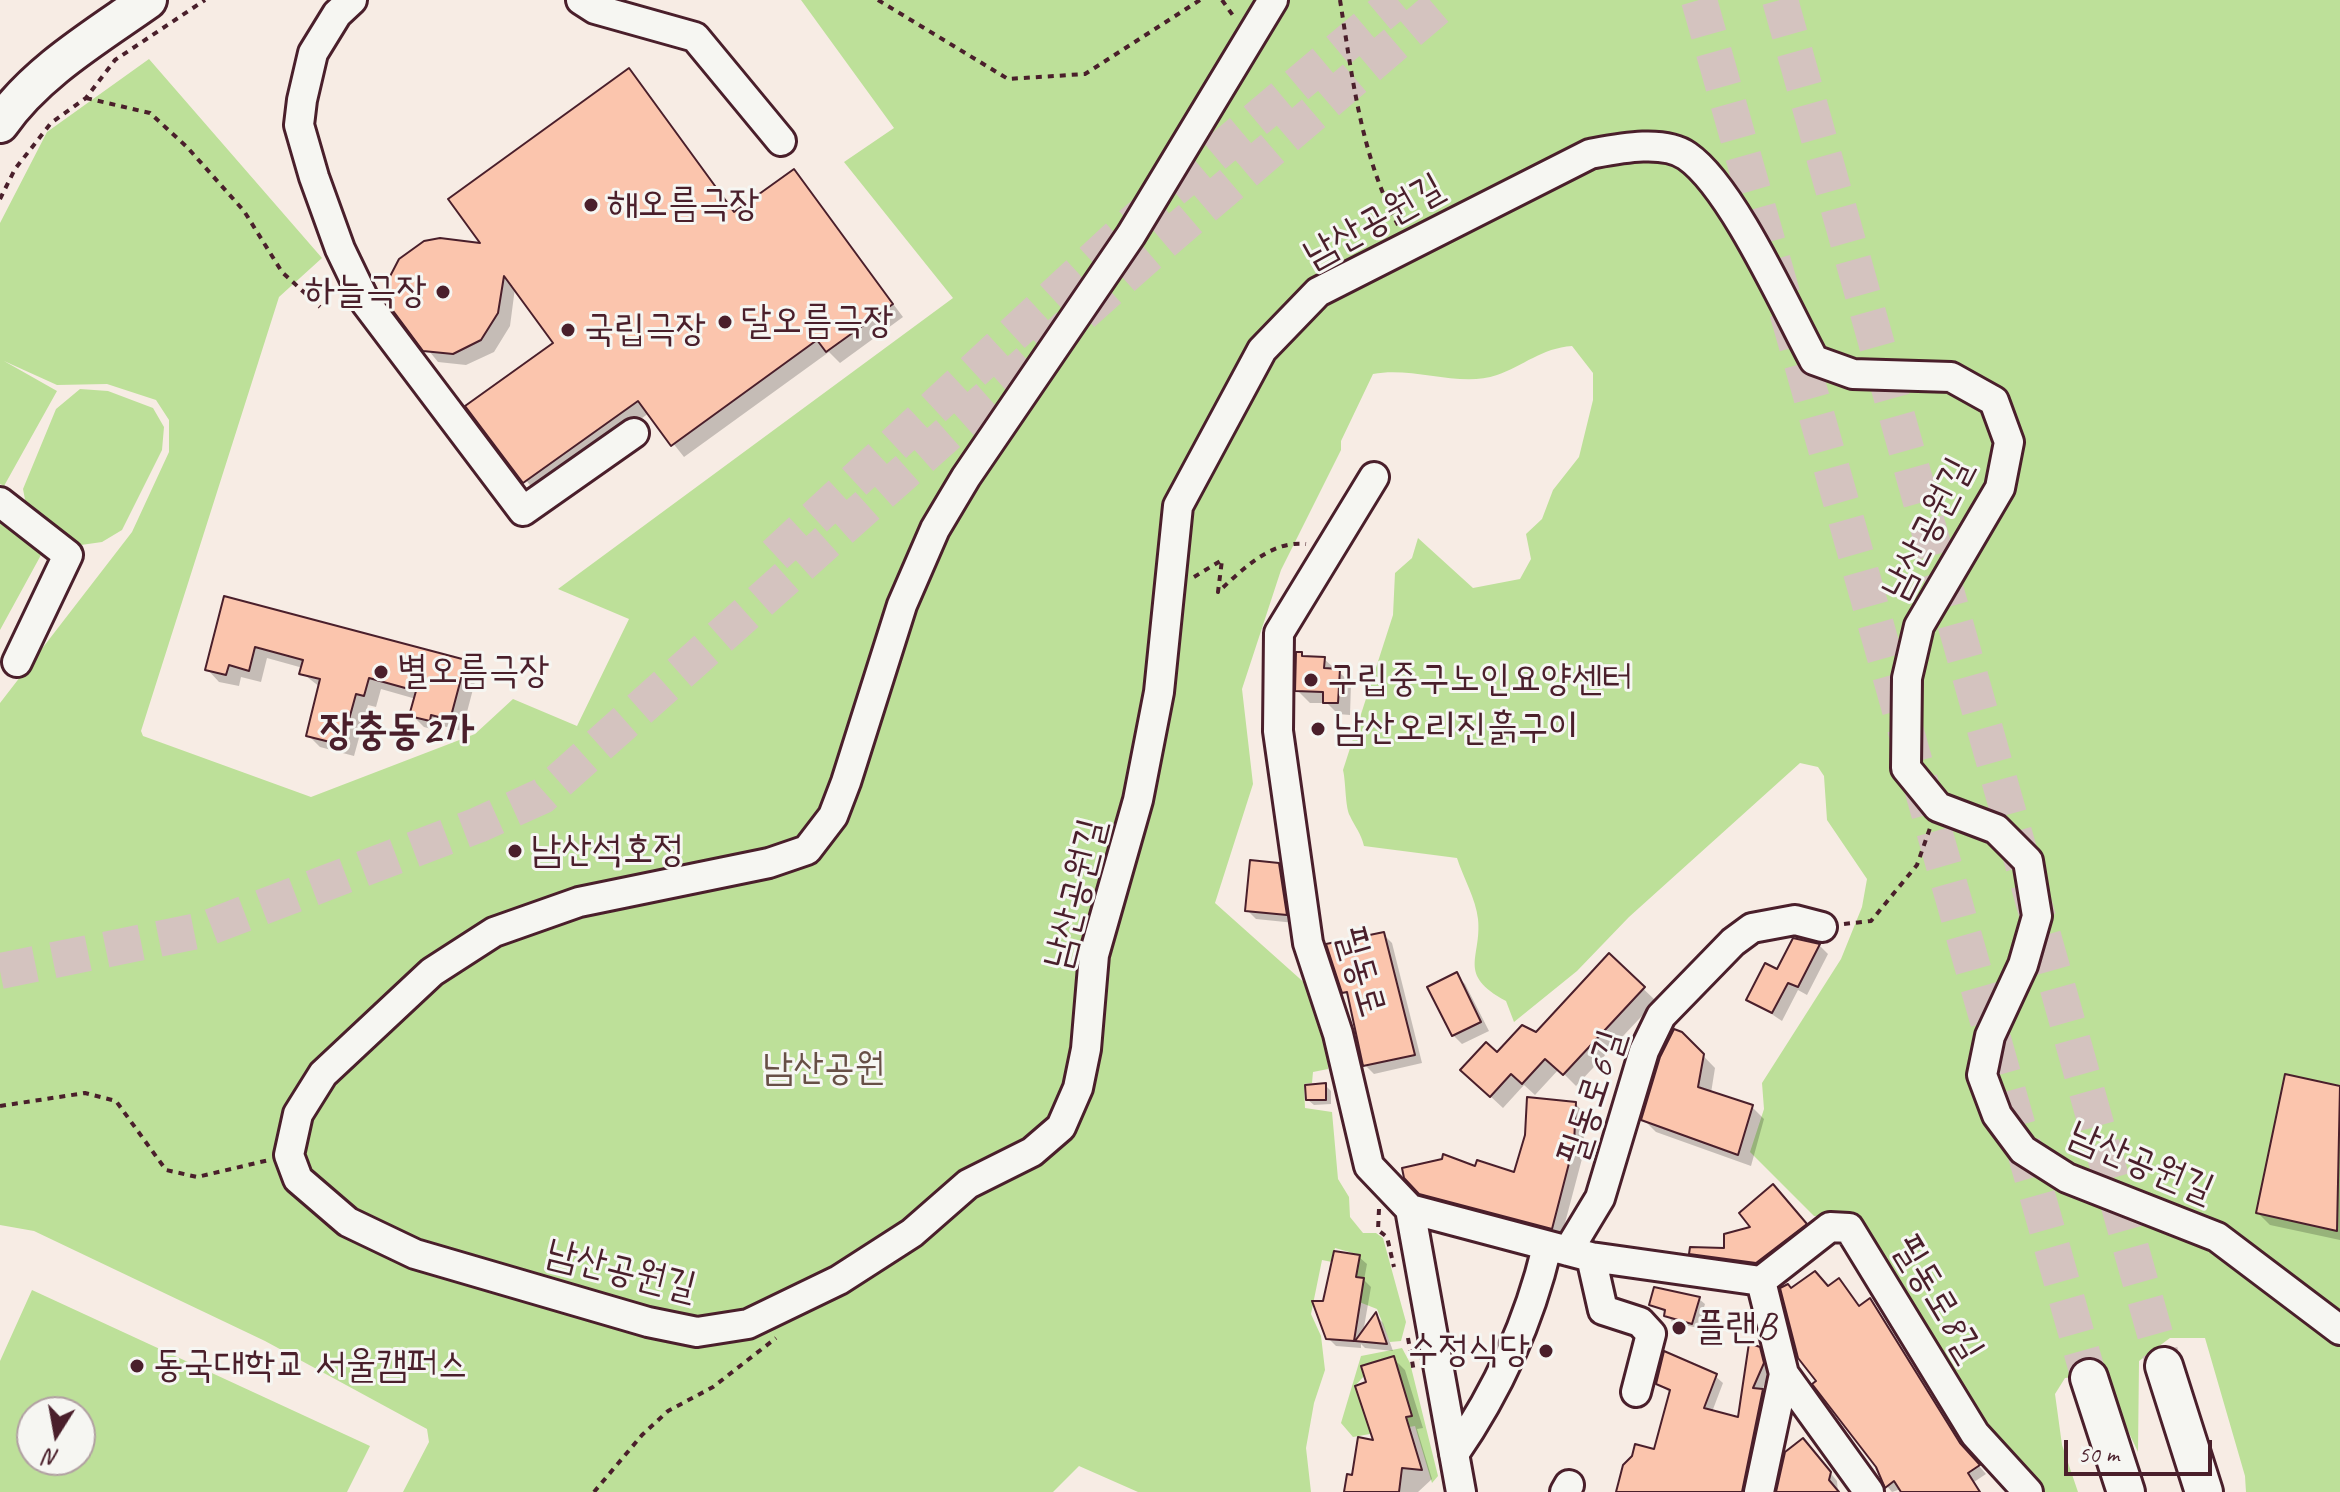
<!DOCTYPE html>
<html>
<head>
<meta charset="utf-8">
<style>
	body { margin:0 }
	#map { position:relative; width:2340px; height:1492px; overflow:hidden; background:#f7ece4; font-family:Caveat,sans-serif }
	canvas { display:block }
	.north { position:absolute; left:16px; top:1396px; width:80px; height:80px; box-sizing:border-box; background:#f6f6f2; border:2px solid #b1a0a2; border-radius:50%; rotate:191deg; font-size:22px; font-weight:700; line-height:32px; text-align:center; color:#4a1f2b }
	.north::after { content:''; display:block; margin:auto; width:28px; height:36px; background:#4a1f2b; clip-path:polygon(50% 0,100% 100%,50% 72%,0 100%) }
	.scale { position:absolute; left:2064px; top:1440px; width:148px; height:36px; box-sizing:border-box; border:4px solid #4a1f2b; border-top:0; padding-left:10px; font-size:24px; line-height:28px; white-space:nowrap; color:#4a1f2b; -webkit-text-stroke:6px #f6f6f2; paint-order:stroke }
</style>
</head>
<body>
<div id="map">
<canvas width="2340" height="1492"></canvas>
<div class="north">N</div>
<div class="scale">50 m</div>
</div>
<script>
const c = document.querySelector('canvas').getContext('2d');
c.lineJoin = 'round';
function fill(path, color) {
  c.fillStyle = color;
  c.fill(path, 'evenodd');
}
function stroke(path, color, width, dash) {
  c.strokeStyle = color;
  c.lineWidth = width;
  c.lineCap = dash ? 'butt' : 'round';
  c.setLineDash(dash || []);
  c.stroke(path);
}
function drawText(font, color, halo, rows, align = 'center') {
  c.font = font + ' Caveat,"Poor Story",sans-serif';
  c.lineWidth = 6;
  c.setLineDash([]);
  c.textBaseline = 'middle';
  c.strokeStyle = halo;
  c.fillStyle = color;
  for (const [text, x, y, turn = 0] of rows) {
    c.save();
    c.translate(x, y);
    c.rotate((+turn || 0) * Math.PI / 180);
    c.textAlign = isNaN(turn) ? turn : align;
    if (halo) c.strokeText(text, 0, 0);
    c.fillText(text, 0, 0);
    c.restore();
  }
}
const green = new Path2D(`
	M801 0H2340V1492H2246L2245 1476 2205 1338H2170L2139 1361 2138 1452 2106 1384 2096 1375 2065 1378 2055 1394 2062 1445 2078 1492H2039L1970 1413 1852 1216H1814L1750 1152 1764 1109 1762 1083 1841 959 1862 907 1867 879 1827 820 1824 776 1818 767 1800 763 1629 917 1577 971 1514 1022 1506 1001C1456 974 1482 958 1478 919 1476 899 1463 877 1457 858L1364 846C1361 833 1355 827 1350 816 1345 807 1346 782 1343 770L1393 615 1395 573 1412 558 1418 538 1473 588 1520 579 1531 559 1526 534 1542 519 1553 490 1579 457 1593 400V373L1572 346C1542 348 1523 366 1497 375 1460 388 1413 366 1373 374L1341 441V450L1281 570 1242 689 1253 784 1215 903 1308 986 1327 1043 1328 1069 1313 1072 1312 1083 1304 1084 1305 1108 1332 1112 1338 1179 1349 1197 1350 1217 1363 1233H1376L1383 1238 1406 1322 1401 1341 1390 1342 1377 1309 1354 1300 1355 1296H1361L1364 1278 1356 1277 1360 1255 1335 1248 1332 1262 1322 1260 1311 1314 1321 1336 1325 1370 1314 1403 1306 1448 1311 1492H1138L1079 1466 1053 1492H403L429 1442 427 1429 265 1341 34 1231 0 1225V703L132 532 169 452V420L156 400 107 384 57 385 4 361 57 391 4 486 0 484V223L47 132 149 59 322 258 279 297 141 731 143 736 311 797 475 734 513 699 577 726 629 619 558 589 953 298 844 162 894 128Z
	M80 389 108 391 153 408 164 427 162 450 122 530 102 542 81 545 43 530 27 510 23 489 56 409Z
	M0 518 47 544 0 630Z
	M32 1290 370 1446 347 1492H0V1361ZM32 1412H80V1460H32Z
	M1402 1348 1410 1363 1438 1476 1432 1483 1415 1426 1353 1437 1341 1423 1361 1356ZM1394 1356 1412 1415 1369 1428 1355 1386 1364 1376 1362 1366Z`);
const shadow = new Path2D(`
	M629 70 736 213 794 172 903 317 840 363 829 352 684 457 649 413 537 494 468 407 556 344 515 288 510 326 494 352 466 365 438 362 387 299 392 272 411 250 425 243 484 245Z
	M225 599 465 661 477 674 462 731 443 726 442 732 424 727 412 715 416 699 381 689 376 707 368 705 354 756 320 747 308 735 320 687 302 673 303 668 267 658 261 682 241 677 239 686 219 682 207 669Z
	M1301 654 1306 658 1324 659 1351 683 1350 715 1338 714 1327 703H1310L1297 690Z
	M1279 865 1288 874 1295 923 1256 919 1247 910Z
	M1383 934 1392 943 1422 1063 1374 1074 1365 1065 1350 998 1344 992Z
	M1819 945 1828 954 1807 995 1798 990 1782 1021 1749 999 1778 972Z
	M1609 956 1656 1001 1576 1086 1559 1069 1535 1095 1524 1085 1503 1108 1475 1082 1497 1055 1536 1034Z
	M1456 975 1465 984 1489 1031 1462 1044 1453 1035Z
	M1681 1033 1715 1068 1711 1093 1752 1107 1764 1119 1751 1166 1656 1132 1643 1119Z
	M2287 1077 2340 1088V1240L2270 1225 2258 1213Z
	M1325 1085 1331 1091V1104L1314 1105 1308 1100Z
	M1575 1103 1585 1114 1583 1155 1561 1238 1431 1203 1406 1177 1476 1169 1516 1175Z
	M1781 1194 1813 1232 1765 1270 1699 1261 1691 1253 1726 1250 1754 1228Z
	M1359 1257 1367 1264 1364 1280 1371 1287 1363 1333 1376 1315 1383 1323 1393 1351 1365 1348 1361 1344V1348L1336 1346 1328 1338 1325 1303Z
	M1829 1288 1860 1308 1870 1301 1878 1309 1968 1453 1986 1474 1974 1482 1981 1492H1903L1901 1489 1892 1492 1887 1486 1877 1466 1819 1381 1792 1290Z
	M1699 1299 1705 1304 1698 1328 1672 1322 1667 1313 1651 1305Z
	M1759 1349 1767 1357 1770 1371 1762 1390 1770 1398 1750 1492H1618L1655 1451 1671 1393 1658 1384 1715 1376 1723 1383 1712 1412 1739 1419Z
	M1393 1358 1405 1370 1423 1428 1417 1429 1432 1479 1418 1492H1346L1376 1442 1369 1383Z
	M1810 1448 1837 1481 1838 1492H1777Z`);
const building = new Path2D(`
	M629 68 734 212 794 169 893 304 826 352 817 340 671 446 638 401 523 483 465 406 553 343 504 276 498 313 481 340 453 354 423 351 385 300V286L399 259 424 241 440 238 480 243 448 199Z
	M224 596 466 660 450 720 431 715 430 721 409 716 416 691 369 678 364 696 356 694 342 745 306 736 320 679 299 674 303 660 255 647 249 671 229 665 226 675 205 670Z
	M1296 652H1302V656L1325 657 1324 668 1340 669 1338 703H1323V692L1295 691Z
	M1250 860 1279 863 1287 915 1245 911Z
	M1384 932 1415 1055 1363 1066 1347 992 1342 993 1326 944Z
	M1793 938 1820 944 1798 987 1788 983 1772 1013 1746 1000 1765 963 1777 969Z
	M1609 953 1645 987 1563 1075 1545 1059 1522 1084 1511 1074 1490 1097 1460 1070 1486 1042 1497 1052 1522 1025 1536 1032Z
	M1457 972 1481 1022 1452 1036 1427 987Z
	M1674 1029 1682 1032 1704 1054 1698 1087 1753 1105 1738 1155 1641 1120 1660 1057Z
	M2285 1074 2340 1086 2337 1231 2256 1213Z
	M1326 1083V1100H1306L1305 1085Z
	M1527 1097 1576 1102 1574 1144 1552 1229 1419 1194 1404 1178 1402 1168 1442 1159 1443 1154 1475 1166 1477 1160 1514 1172 1525 1135Z
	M1773 1184 1807 1224 1756 1263 1689 1254 1690 1247 1724 1248V1234L1750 1227 1739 1213Z
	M1334 1251 1360 1255 1356 1277 1364 1278 1354 1341 1326 1339 1312 1301H1323Z
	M1815 1271 1828 1286 1839 1278 1859 1306 1870 1298 1960 1443 1980 1465 1968 1473 1980 1492H1901L1894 1481 1885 1488 1876 1467 1812 1384 1816 1381 1798 1358 1780 1288 1788 1284 1791 1288Z
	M1654 1287 1700 1297 1692 1324 1664 1316 1665 1310 1649 1305Z
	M1376 1312 1387 1344 1355 1341Z
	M1749 1343 1760 1347 1764 1363 1753 1388 1763 1389 1742 1492H1616L1623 1465 1632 1456 1635 1444 1654 1449 1670 1390 1656 1384 1664 1351 1717 1374 1704 1408 1738 1417Z
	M1394 1356 1412 1416 1406 1417 1422 1470 1402 1468 1399 1492H1344L1347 1474 1352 1475 1358 1437 1373 1440 1355 1386 1366 1382 1361 1366Z
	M1803 1438 1831 1472 1829 1480 1839 1492H1776L1785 1452Z`);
const majorTunnel = new Path2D(`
	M1699 0 2089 1378
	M1780 0 2164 1366
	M775 555 1132 224 1398 0
	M0 971 202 930 478 825 542 796 1148 255 1446 0`);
const path = new Path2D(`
	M878 0 1008 79 1085 74 1200 0
	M1222 0 1234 17
	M1340 0C1352 75 1361 157 1398 225
	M86 98 150 113 187 147 244 211 282 272 320 307
	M0 199 15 169 51 123 86 98 115 60 205 0
	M1194 577 1222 560 1218 592C1242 570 1271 540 1306 544
	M1844 924 1871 921 1917 865 1930 828
	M0 1106 85 1093 116 1101 166 1170 197 1177 269 1160
	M1379 1209 1378 1230 1387 1237 1394 1267
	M1408 1338 1414 1372
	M594 1492 642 1435 668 1411 713 1387 776 1338`);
const minor = new Path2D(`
	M352 0 337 14 313 53 302 100 299 125 314 177 340 249 366 303 523 511 634 433
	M581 0 595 9 695 37 781 141
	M1273 0 1131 235 966 477 935 529 902 605 846 782 833 816 807 850 769 863 579 902 494 932 432 972 323 1074 298 1114 289 1155 298 1179 348 1222 415 1254 648 1322 697 1332 748 1324 839 1280 912 1233 968 1184 1032 1152 1061 1127 1078 1088 1086 1049 1094 955 1138 800 1159 692 1178 506 1262 350 1318 292 1590 154C1617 149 1663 139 1687 156 1732 187 1786 308 1814 360L1853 374 1951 377 1994 401 2009 442 2000 488 1919 626 1907 678 1906 768 1938 807 1996 829 2028 861 2037 916 2023 965 1990 1036 1982 1075 1997 1115 2023 1150 2067 1178 2217 1237 2340 1330
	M1374 477 1279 633 1278 731 1308 943 1338 1034 1369 1166 1410 1209 1461 1492
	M0 502 68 555 17 662
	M1410 1209 1591 1257 1761 1281 1830 1227 1849 1228 1975 1434 2028 1492
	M1568 1251 1600 1198 1644 1051 1661 1016 1733 942 1752 928 1795 920 1822 927
	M1591 1257 1603 1310 1640 1322 1651 1334 1636 1392
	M1784 1374 1869 1492
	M1454 1454C1499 1389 1529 1323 1547 1247
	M1565 1492 1569 1485
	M1759 1492 1784 1374 1761 1281`);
const major = new Path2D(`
	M0 124C36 72 97 36 148 0
	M2164 1366 2204 1492
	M2089 1378 2126 1492`);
const markers = [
	[591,205,8,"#4a1f2b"],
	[443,292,8,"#4a1f2b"],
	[725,322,8,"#4a1f2b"],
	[568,330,8,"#4a1f2b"],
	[381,672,8,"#4a1f2b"],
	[1311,680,8,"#4a1f2b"],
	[1318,729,8,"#4a1f2b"],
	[515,851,8,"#4a1f2b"],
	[1679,1328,8,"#4a1f2b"],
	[1546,1351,8,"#4a1f2b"],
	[137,1366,8,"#4a1f2b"]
];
const poiNames = [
	["해오름극장",607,205],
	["하늘극장",427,292,"right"],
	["달오름극장",741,322],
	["국립극장",584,330],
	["별오름극장",397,672],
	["구립중구노인요양센터",1327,680],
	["남산오리진흙구이",1334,729],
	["남산석호정",531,851],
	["플랜B",1695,1328],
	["수정식당",1530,1351,"right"],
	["동국대학교 서울캠퍼스",153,1366]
];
const streetNames = [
	["남산공원길",1374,222,-29],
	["남산공원길",1928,529,-63],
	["남산공원길",1076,894,-76],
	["필동로",1360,972,74],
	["필동로6길",1593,1098,-72],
	["남산공원길",2141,1163,23],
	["남산공원길",621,1271,14],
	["필동로8길",1937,1299,59]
];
const parkNames = [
	["남산공원",824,1069]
];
const quarterNames = [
	["장충동2가",397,732]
];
fill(green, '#bde099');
fill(shadow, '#0003');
fill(building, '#fbc5ad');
stroke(building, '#4a1f2b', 2);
stroke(majorTunnel, '#d4c3bf', 36, [36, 18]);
stroke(minor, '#4a1f2b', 34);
stroke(major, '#4a1f2b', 42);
stroke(path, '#4a1f2b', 4, [6, 6]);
stroke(minor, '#f6f6f2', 28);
stroke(major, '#f6f6f2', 36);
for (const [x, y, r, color] of markers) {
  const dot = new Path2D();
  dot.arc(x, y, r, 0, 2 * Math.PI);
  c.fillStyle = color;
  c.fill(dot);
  stroke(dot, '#f6f6f2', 3);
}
drawText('38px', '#4a1f2b', '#f6f6f2', poiNames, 'left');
drawText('38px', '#4a1f2b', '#f6f6f2', streetNames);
drawText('38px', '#674f46', '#f6f6f2', parkNames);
drawText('bold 42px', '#4a1f2b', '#f6f6f2', quarterNames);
</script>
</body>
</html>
